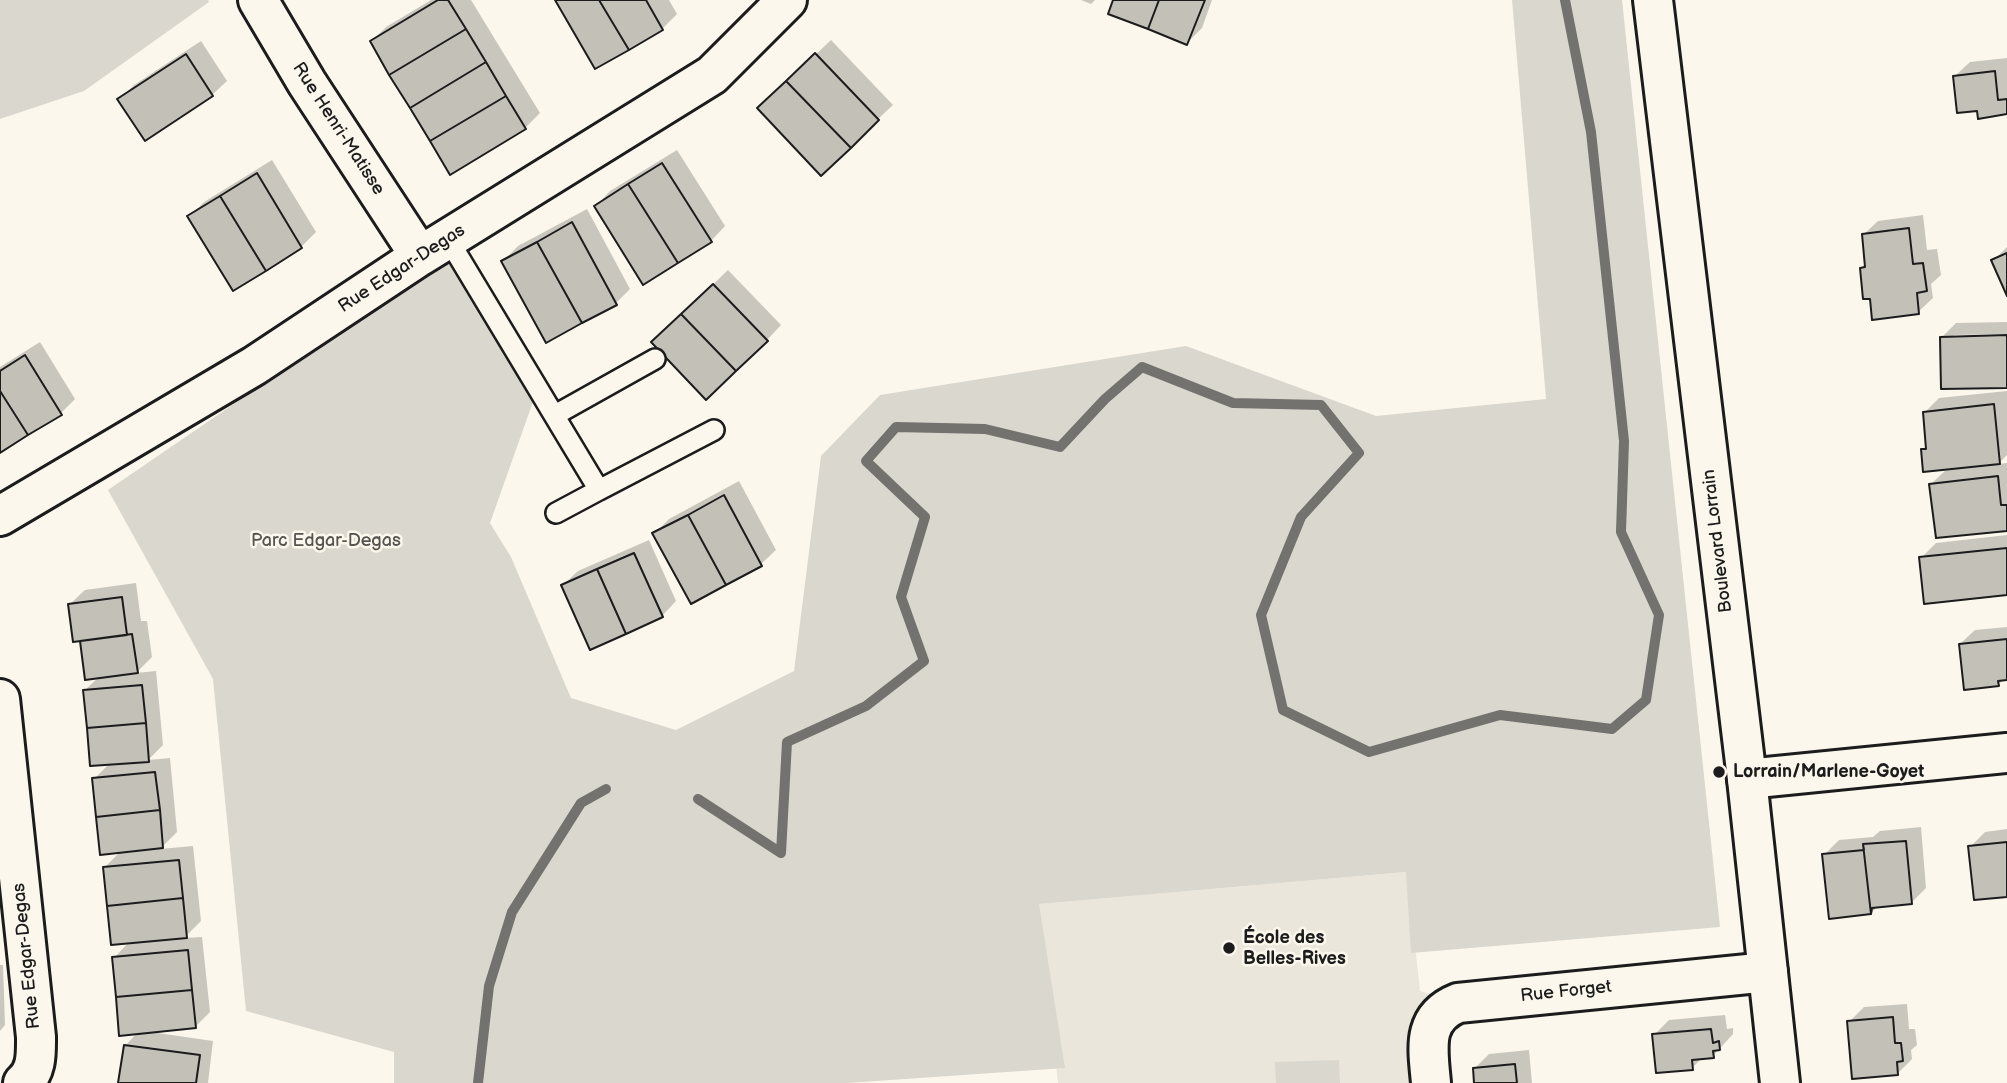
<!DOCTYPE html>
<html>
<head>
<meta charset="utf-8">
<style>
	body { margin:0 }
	canvas { display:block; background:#fbf7ec }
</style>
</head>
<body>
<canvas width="2007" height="1083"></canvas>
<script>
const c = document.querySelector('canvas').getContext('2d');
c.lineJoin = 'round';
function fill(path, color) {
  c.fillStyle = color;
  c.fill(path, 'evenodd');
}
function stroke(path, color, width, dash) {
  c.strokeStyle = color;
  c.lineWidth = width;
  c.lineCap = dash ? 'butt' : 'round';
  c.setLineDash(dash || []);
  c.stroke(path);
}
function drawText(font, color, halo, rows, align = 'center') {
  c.font = font + ' "Balsamiq Sans",sans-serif';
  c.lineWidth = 5;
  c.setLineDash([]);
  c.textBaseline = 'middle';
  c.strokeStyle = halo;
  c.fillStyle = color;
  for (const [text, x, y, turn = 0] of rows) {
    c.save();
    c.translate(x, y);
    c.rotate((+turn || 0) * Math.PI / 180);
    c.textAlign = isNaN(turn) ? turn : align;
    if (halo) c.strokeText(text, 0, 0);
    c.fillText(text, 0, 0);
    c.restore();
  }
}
const built = new Path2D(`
	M1407 872 1420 991 1458 1003 1431 1083H1058L1038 904Z`);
const green = new Path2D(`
	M0 0H208L209 2 84 91 0 119Z
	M1512 0H1622L1720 927 1411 953 1406 872 1039 904 1065 1068 847 1083H394V1052L246 1011 213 679 108 490 418 278 463 254 540 382 490 523 511 557 571 698 676 730 794 671 821 456 880 395 1186 346 1376 416 1546 399Z
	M1339 1060 1340 1083H1276L1275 1062Z`);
const shadow = new Path2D(`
	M431 0H471L540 113 525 128 451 173 372 41 386 27Z
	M557 0H669L677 14 662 29 596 67Z
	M1081 0H1095L1091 4Z
	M1115 0H1212L1202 28 1187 43Z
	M831 40 893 105 878 119 774 94Z
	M201 41 227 81 212 95 120 99 134 85Z
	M2007 58V113L1979 109 1955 76 1970 62Z
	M677 150 725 226 711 241 596 206 610 191Z
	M272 160 316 232 301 247 233 288 189 217 204 202Z
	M587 209 630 289 616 303 503 261 518 246Z
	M1923 215 1927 250 1937 249 1941 275 1931 284 1933 298 1918 312 1861 268 1867 263 1863 235 1878 221Z
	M2007 247V292L1993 261Z
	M728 270 781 325 767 340 668 328Z
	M2007 322V334L1954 335V338L2007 337V386L1942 337 1956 323Z
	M40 342 75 399 61 413 0 451V367Z
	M2007 391V455L1998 464 2007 463V529L1931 484 1948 468 1922 450 1928 445 1924 413 1939 398Z
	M739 481 776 550 761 564 691 602 654 534 669 519Z
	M2007 535V593L1921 558 1936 543Z
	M649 540 676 601 662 616 563 585 578 571Z
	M136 583 141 621H147L152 657 136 673 156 671 163 745 148 760 170 758 177 832 160 849 193 846 201 921 184 938 202 937 210 1012 195 1027 151 1032 213 1041 208 1083H120L125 1046 138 1032 114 958 130 941 105 867 121 851 94 779 110 763 85 690 99 677 70 604 85 590Z
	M2007 627V678L1998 684 1960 644 1975 630Z
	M1921 827 1926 888 1911 903 1878 906 1872 912 1830 917 1824 855 1839 840 1873 837 1880 831Z
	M2007 829V895L1970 847 1985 832Z
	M0 965H3L5 1025 0 1031Z
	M1907 1004 1909 1029H1915L1917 1045 1911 1050 1912 1059 1897 1074 1849 1022 1864 1007Z
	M1725 1015 1727 1029 1733 1028V1034L1713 1056 1703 1057 1692 1068 1654 1035 1669 1020Z
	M1529 1050 1532 1083H1476L1475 1068 1489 1054Z`);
const stream = new Path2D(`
	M698 799 781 853 787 742 866 706 924 661 901 597 925 517 866 461 896 427 985 429 1060 447 1105 399 1142 367 1233 403 1321 405 1359 453 1301 517 1261 615 1283 710 1369 752 1500 715 1612 729 1646 700 1659 615 1621 532 1624 441 1591 132 1565 0
	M478 1083 489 986 512 912 581 803 606 789`);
const building = new Path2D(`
	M438 0H448L466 29 389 75 370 41Z
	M555 0H599L629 50 595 69Z
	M599 0H646L663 30 629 50Z
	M1113 0H1159L1148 29 1108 14Z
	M1159 0H1205L1187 45 1148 29Z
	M466 29 486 62 410 108 389 75Z
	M815 53 879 120 851 148 786 81Z
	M186 54 213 96 145 141 117 99Z
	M486 62 506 96 430 141 410 108Z
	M1995 71 1998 100 2007 99V114L1978 119 1977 111 1957 113 1953 76Z
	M786 81 851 148 821 176 757 108Z
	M506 96 526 129 450 175 430 141Z
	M662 163 712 242 678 263 628 184Z
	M257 173 302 248 266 271 220 196Z
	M628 184 678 263 643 285 594 206Z
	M220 196 266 271 233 291 187 216Z
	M572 222 617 305 582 323 537 242Z
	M1909 228 1913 264 1923 263 1927 291 1917 293 1919 314 1872 320 1870 299H1863L1860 268 1865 267 1862 234Z
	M537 242 582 323 546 343 501 261Z
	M2007 253V296L1991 260Z
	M713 284 768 341 736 371 681 314Z
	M681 314 736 371 706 400 651 342Z
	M2007 335V388L1941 389 1940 337Z
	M25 355 62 415 28 435 0 391V371Z
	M0 391 28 435 0 453Z
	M1994 404 2000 464 1923 472 1921 449H1926L1923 412Z
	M1998 476 2001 505H2007V531L1936 538 1929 484Z
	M724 495 762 566 726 585 688 515Z
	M688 515 726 585 691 604 652 533Z
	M2007 548V595L1924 604 1919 557Z
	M634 553 663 617 626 634 597 569Z
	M597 569 626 634 590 650 561 585Z
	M122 597 127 635 73 642 68 604Z
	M132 634 138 673 85 680 80 641Z
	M2007 639V680L1998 681 1999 686 1964 690 1959 644Z
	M142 685 146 723 87 728 83 690Z
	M146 723 149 762 90 766 87 728Z
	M155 772 160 810 96 817 92 778Z
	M160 810 163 848 100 855 96 817Z
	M1906 841 1912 904 1872 908 1871 914 1863 844Z
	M2007 842V897L1974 900 1968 846Z
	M1863 844 1871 914 1829 919 1822 854 1864 850Z
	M179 860 183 898 107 906 103 867Z
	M183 898 187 938 111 945 107 906Z
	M188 950 192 990 116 997 112 957Z
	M192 990 196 1028 119 1036 116 997Z
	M1893 1017 1895 1043H1901L1903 1061 1897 1062 1898 1075 1852 1079 1847 1021Z
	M1711 1029 1713 1043 1719 1041 1720 1050 1713 1051 1714 1058 1692 1060 1693 1070 1656 1073 1652 1034Z
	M124 1045 200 1055 196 1083H118Z
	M1515 1064 1517 1083H1474L1473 1068Z`);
const lane = new Path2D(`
	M448 239 599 490 556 513
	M555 415 655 359
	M599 490 714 430`);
const street = new Path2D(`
	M258 0 307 83 420 256
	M0 516 254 366 420 256 712 75 787 0
	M0 699 36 1037C36 1054 37 1071 23 1083
	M1747 779 2007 753
	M1431 1083C1428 1049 1421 1018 1458 1003L1768 972`);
const secondary = new Path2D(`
	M1653 0 1747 779 1780 1083`);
const markers = [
	[1719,772,7,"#1c1c1c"],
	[1229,948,7,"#1c1c1c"]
];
const streetNames = [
	["Rue Henri-Matisse",338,129,57],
	["Rue Edgar-Degas",402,269,-33],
	["Boulevard Lorrain",1718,541,-97],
	["Rue Edgar-Degas",27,956,-96],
	["Rue Forget",1566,992,-6]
];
const parkNames = [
	["Parc Edgar-Degas",326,541]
];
const poiNames = [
	["Lorrain/Marlene-Goyet",1733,772],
	["École des",1243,938],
	["Belles-Rives",1243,959]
];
fill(built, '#eae6dc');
fill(green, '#dad7ce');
fill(shadow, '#0003');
stroke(stream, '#74726e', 10);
fill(building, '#c3c0b8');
stroke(building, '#1c1c1c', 2);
stroke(lane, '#1c1c1c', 24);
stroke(street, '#1c1c1c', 44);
stroke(secondary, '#1c1c1c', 44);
stroke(lane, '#fbf7ec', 19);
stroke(street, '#fbf7ec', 38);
stroke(secondary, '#fbf7ec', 38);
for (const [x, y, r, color] of markers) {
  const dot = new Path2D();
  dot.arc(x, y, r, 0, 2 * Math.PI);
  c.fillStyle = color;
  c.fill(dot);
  stroke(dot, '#fbf7ec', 2.5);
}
drawText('18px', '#1c1c1c', '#fbf7ec', streetNames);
drawText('18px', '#555451', '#fbf7ec', parkNames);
drawText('bold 18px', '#1c1c1c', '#fbf7ec', poiNames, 'left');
</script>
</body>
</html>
